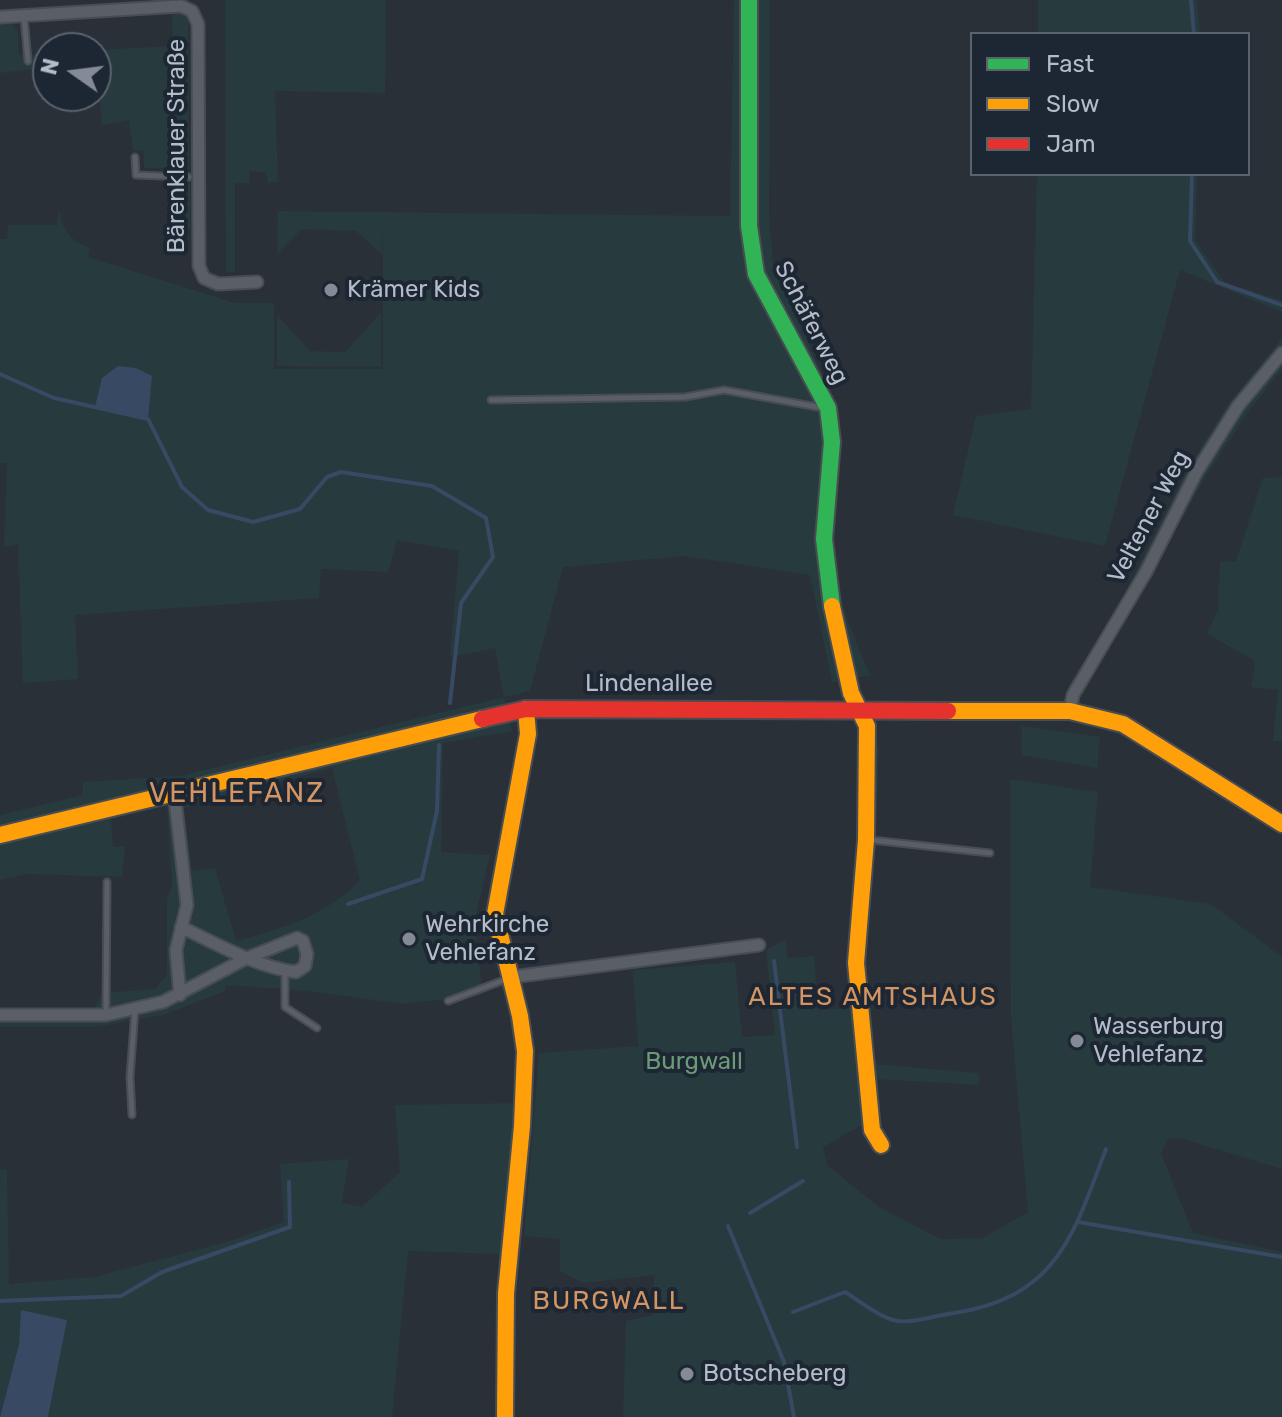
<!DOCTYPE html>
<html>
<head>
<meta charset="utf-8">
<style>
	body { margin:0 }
	#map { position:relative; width:1282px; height:1417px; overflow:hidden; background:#2a3038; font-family:Rubik,sans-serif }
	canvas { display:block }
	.legend { position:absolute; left:970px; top:32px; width:280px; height:144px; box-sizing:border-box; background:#1d2633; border:2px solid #59626f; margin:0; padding:10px 14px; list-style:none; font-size:24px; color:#b4bcc9 }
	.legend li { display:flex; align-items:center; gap:16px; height:40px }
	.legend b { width:40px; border:2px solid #59626f }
	.north { position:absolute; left:32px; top:32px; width:80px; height:80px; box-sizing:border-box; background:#1d2633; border:2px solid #59626f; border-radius:50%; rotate:284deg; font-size:22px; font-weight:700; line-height:32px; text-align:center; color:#b4bcc9 }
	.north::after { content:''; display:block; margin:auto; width:28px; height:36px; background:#848b96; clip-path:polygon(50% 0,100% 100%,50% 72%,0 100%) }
</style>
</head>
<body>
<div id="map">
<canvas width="1282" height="1417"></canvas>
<ul class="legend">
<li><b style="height:10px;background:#30b455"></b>Fast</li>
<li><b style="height:10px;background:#ff9f0a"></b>Slow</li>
<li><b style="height:10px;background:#e5322d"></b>Jam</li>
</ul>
<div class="north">N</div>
</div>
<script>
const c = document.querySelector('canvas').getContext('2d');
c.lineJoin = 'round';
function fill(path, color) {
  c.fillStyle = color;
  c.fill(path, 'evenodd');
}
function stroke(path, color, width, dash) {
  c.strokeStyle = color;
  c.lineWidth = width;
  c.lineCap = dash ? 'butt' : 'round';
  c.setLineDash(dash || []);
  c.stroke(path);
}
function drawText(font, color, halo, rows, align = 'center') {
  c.font = font + ' Rubik,sans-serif';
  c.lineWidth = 8;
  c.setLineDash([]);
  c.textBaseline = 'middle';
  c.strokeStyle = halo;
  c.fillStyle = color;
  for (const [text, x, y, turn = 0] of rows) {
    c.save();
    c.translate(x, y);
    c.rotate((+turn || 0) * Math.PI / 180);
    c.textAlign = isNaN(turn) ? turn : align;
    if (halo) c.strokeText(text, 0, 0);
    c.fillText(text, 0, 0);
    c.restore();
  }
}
const green = new Path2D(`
	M225 0H386L385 93 275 91 278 182 268 183 266 173 250 171 249 183H235V272H226Z
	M734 0H770L769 216 773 264 838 410C845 457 833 504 833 551 833 594 855 636 870 675L832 682 810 575 685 556 563 567 530 691 504 697 512 731 443 743 441 852 490 855 474 923 483 995 402 1004 309 991 226 985 225 991 163 1015 95 1027H0V1010L93 1011 103 993 155 989 167 975V899L172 885 167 806 111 819 113 847 125 846 122 877 26 874 0 880V815L83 795V782L180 776 504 697 495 648 450 657 459 551 397 540 388 572 321 569 319 598 75 615 78 679 23 683 18 544 4 547 7 463H0V239H7L8 225H57L59 208C61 228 70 241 90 248L88 257 235 303H274V369H383V229L382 254 356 231 302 229 277 254 278 211 730 216ZM332 768 360 880C327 915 282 929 236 941L215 868 192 871 184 808Z
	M1038 0H1197L1200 34H1038Z
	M172 12 188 13 189 169 144 168V150L133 151 129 120 102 125 96 50 173 46Z
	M7 19 18 31 19 55 48 54V67L0 73V20Z
	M1037 174H1197L1195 240 1225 283 1282 300V312L1180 270 1105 546 953 515 976 416 1031 409Z
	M190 182V229L173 224 182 184Z
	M381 313V367L277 366V315L310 351 345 352Z
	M1282 338V369L1247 413 1206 476 1083 694 1068 687 1123 597 1190 465 1229 403Z
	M1282 477V741H1273L1278 690 1251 687 1255 661 1207 634 1218 610 1220 562 1236 561 1263 478Z
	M1022 726 1100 737 1097 768 1021 755Z
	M858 743 879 746 875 851 861 961 874 1064 979 1073V1085L875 1079 880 1124 860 1126 823 1147 827 1165 879 1207 940 1239 983 1238 1028 1212 1011 1018 1010 779 1098 792 1090 887 1211 904 1282 957V1169L1180 1138 1168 1139 1161 1153 1193 1233 1282 1252V1417H623L626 1321 653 1315 654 1275 584 1283 560 1271V1239L524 1236 539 1053 638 1046 633 970 735 962 742 1037 775 1035 766 950 786 939 788 958 814 956 818 1010 852 1008 849 980 860 803Z
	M516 1103 501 1254 408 1251 392 1417H48L66 1321 22 1310 19 1344 0 1417V1170H7L9 1284 94 1277 230 1241 284 1222 280 1164 349 1159 342 1203 362 1207 400 1172 395 1105Z`);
const water = new Path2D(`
	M118 366 136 368 152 376 148 419 95 407 102 378Z
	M21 1310 67 1320 48 1417H0L19 1344Z`);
const stream = new Path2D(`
	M1191 0 1194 34
	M1192 174 1190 241 1217 282 1282 305
	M0 374 54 398 148 419 182 487 208 510 253 522 300 509 327 477 341 472 432 486 486 518 493 557 461 603 450 703
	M348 904 422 879 437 811 439 745
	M774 961 797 1147
	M750 1213 803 1181
	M1078 1222 1282 1257
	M728 1226 784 1362 794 1417
	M0 1301 121 1296 162 1272 290 1227 289 1182
	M793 1312 845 1292C860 1301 876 1315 893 1320 908 1325 937 1315 954 1313 1057 1297 1073 1236 1106 1149`);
const lane = new Path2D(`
	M24 17 28 61
	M135 157 136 175 189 177
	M491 400 685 397 724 390 823 408
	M871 840 990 853
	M285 972V1007L317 1028
	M448 1001 507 979
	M106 1014 107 882
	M132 1115 130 1077 135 1010`);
const street = new Path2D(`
	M0 17 181 6 192 11 198 24 199 266 204 278 218 284 257 282
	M1070 711 1073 695 1146 572 1196 473 1238 406 1282 353
	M174 791 187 905 176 950 180 995
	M512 977 759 945
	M0 1015H106L163 1002 247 958 297 938 303 941 307 954 305 966 296 972C256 967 217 944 181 927`);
const fast = new Path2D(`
	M749 0V226L756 274 828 408 832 442 824 539 832 606`);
const slow = new Path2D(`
	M832 606 851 693 867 726 866 840 856 963 872 1130 881 1145
	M948 711H1070L1123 724 1282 824
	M0 835 482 719
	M505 1417 506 1293 522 1126 525 1051 520 1016 495 914 528 734 526 709`);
const jam = new Path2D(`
	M482 719 526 709 948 711`);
const markers = [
	[331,290,8,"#848b96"],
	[409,939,8,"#848b96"],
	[1077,1041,8,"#848b96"],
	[687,1374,8,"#848b96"]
];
const streetNames = [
	["Bärenklauer Straße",177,146,-90],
	["Schäferweg",811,323,63],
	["Veltener Weg",1149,517,-62],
	["Lindenallee",649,684]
];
const poiNames = [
	["Krämer Kids",347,290],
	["Wehrkirche",425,925],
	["Vehlefanz",425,953],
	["Wasserburg",1093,1027],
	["Vehlefanz",1093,1055],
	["Botscheberg",703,1374]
];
const parkNames = [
	["Burgwall",694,1062]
];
const neighbourhoodNames = [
	["ALTES AMTSHAUS",873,997],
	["BURGWALL",609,1301]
];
const quarterNames = [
	["VEHLEFANZ",237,794]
];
fill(green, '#273a3e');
fill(water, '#384963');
stroke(stream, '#384963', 4);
stroke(lane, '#484c53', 9);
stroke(street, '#484c53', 15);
stroke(fast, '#484c53', 20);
stroke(slow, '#484c53', 20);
stroke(jam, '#484c53', 20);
stroke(lane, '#5a5e66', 5);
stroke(street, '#5a5e66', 11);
stroke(fast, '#30b455', 16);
stroke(slow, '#ff9f0a', 16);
stroke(jam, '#e5322d', 16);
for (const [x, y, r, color] of markers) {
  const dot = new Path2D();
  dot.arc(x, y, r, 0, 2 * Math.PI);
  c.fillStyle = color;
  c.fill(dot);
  stroke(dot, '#1d2633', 3);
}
drawText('24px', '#b4bcc9', '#1d2633', streetNames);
drawText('24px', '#b4bcc9', '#1d2633', poiNames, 'left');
drawText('24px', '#6b9a76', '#1d2633', parkNames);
c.letterSpacing = '2px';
drawText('26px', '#d59563', '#1d2633', neighbourhoodNames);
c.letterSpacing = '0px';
c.letterSpacing = '2px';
drawText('28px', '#d59563', '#1d2633', quarterNames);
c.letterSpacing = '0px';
</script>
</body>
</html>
